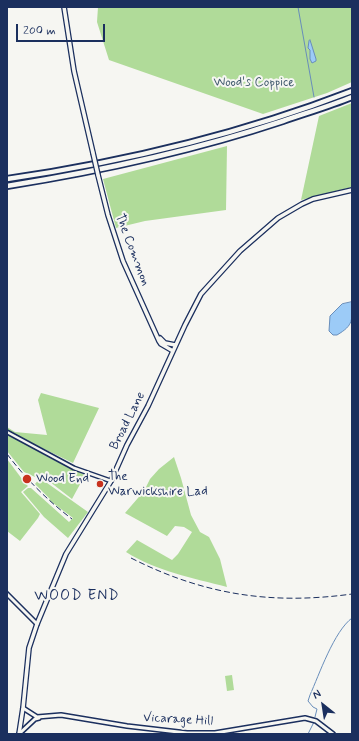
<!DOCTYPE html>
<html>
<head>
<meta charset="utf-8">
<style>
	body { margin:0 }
	#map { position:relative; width:359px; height:741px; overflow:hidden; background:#f6f6f2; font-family:Mynerve,sans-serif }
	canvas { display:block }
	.frame { position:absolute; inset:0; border:8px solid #1b2f5e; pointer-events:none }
	.north { position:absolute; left:303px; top:685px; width:40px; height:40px; -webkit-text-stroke:3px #f6f6f2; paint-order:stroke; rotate:330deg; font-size:11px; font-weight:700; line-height:16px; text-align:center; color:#1b2f5e }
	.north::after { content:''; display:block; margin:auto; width:14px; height:18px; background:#1b2f5e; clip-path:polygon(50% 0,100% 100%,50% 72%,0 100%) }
	.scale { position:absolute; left:16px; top:24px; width:89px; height:18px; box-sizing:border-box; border:2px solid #1b2f5e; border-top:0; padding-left:5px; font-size:12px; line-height:14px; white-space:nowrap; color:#1b2f5e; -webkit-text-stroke:3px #f6f6f2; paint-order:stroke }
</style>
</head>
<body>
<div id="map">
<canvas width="359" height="741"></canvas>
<div class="frame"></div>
<div class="north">N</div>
<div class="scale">200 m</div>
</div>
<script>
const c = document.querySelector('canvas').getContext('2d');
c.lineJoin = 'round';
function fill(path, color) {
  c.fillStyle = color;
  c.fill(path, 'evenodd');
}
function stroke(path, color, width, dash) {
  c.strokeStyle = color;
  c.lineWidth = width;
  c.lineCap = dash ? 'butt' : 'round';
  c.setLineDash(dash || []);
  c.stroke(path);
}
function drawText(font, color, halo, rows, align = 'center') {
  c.font = font + ' Mynerve,sans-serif';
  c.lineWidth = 4;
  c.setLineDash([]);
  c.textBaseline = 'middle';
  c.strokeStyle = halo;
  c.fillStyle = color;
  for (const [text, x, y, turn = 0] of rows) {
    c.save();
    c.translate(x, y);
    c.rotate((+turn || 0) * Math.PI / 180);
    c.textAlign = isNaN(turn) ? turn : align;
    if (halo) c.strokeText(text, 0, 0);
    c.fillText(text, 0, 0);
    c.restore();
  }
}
const green = new Path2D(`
	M98 7H352V82L327 93 263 114 109 60 97 22Z
	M352 103V187L301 200 319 116Z
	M227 146 226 210 145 221 116 228 103 179Z
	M41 393 99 408 73 463 7 431V427L15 432 47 435 38 400Z
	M7 434 50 458 85 475 72 499 41 475 35 477 24 472 7 451Z
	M174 457 181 478 191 515 200 532 209 537 220 559 227 587C193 578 156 571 126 552L137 540 172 560 178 554 192 532 184 527 175 526 167 536 125 513 144 491 150 479 159 469Z
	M7 459 25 483 28 486 21 492 40 514 38 518 20 541 7 531Z
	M40 478 88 512 68 538 44 517 23 492 28 488H31L69 522 73 518 49 500 50 499 35 484Z
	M232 675 234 690 227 691 225 676Z`);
const water = new Path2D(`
	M310 40 316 59V61L312 63 310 59V50L308 48 309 41Z
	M352 302C352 320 354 325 337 335H333L329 331 330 316 342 304Z`);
const stream = new Path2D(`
	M298 7 314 97
	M315 717 317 709 313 707 308 701 310 695C319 675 334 631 352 618
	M308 734 314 722`);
const minor = new Path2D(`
	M7 432 74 468 111 481`);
const tertiary = new Path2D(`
	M7 594 37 624
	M23 708 37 717 61 715 127 726 187 733H215L305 718 316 721 333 734
	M19 734 35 719 39 718`);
const secondary = new Path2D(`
	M64 7 74 71 93 153
	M98 175 108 215 123 261 159 341 161 344 173 351
	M160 338 165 343 175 345
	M19 734 23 708 29 648 37 624 66 554 111 481 127 445 148 406 185 325 201 294 240 251 278 218 302 204 313 199 352 190`);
const motorway = new Path2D(`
	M7 179C124 162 241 134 352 91
	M7 186C101 171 193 151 283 121 306 113 330 106 352 97`);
const rail = new Path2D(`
	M7 454C26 479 47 500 72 519
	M131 558C204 595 272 605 352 594`);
const secondaryBridge = new Path2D(`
	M93 153 98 175`);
const markers = [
	[27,479,5,"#c8321e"],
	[100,484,4,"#c8321e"]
];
const parkNames = [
	["Wood's Coppice",254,83]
];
const streetNames = [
	["The Common",132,250,69],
	["Broad Lane",128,421,-63],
	["Vicarage Hill",178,720,3]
];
const poiNames = [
	["The",108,477],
	["Warwickshire Lad",108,492],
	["Wood End",36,479]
];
const quarterNames = [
	["WOOD END",77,597]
];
fill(green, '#b0db99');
fill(water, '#9ccbf7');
stroke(water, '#688dba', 1);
stroke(stream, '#688dba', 1);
stroke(minor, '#1b2f5e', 5.5);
stroke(tertiary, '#1b2f5e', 6);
stroke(secondary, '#1b2f5e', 6);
stroke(motorway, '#1b2f5e', 8);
stroke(minor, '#f6f6f2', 2.5);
stroke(tertiary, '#f6f6f2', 3);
stroke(secondary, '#f6f6f2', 3.5);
stroke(motorway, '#f6f6f2', 4.5);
stroke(rail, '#1b2f5e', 1, [6, 3]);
stroke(secondaryBridge, '#1b2f5e', 6, []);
stroke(secondaryBridge, '#f6f6f2', 3.5);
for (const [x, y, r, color] of markers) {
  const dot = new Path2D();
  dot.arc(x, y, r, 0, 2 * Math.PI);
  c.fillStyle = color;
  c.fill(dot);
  stroke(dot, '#f6f6f2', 1.5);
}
drawText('13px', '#405a6d', '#f6f6f2', parkNames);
drawText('13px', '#1b2f5e', '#f6f6f2', streetNames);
drawText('13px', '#1b2f5e', '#f6f6f2', poiNames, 'left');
c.letterSpacing = '1px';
drawText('15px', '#1b2f5e', '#f6f6f2', quarterNames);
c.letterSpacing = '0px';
</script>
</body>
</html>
